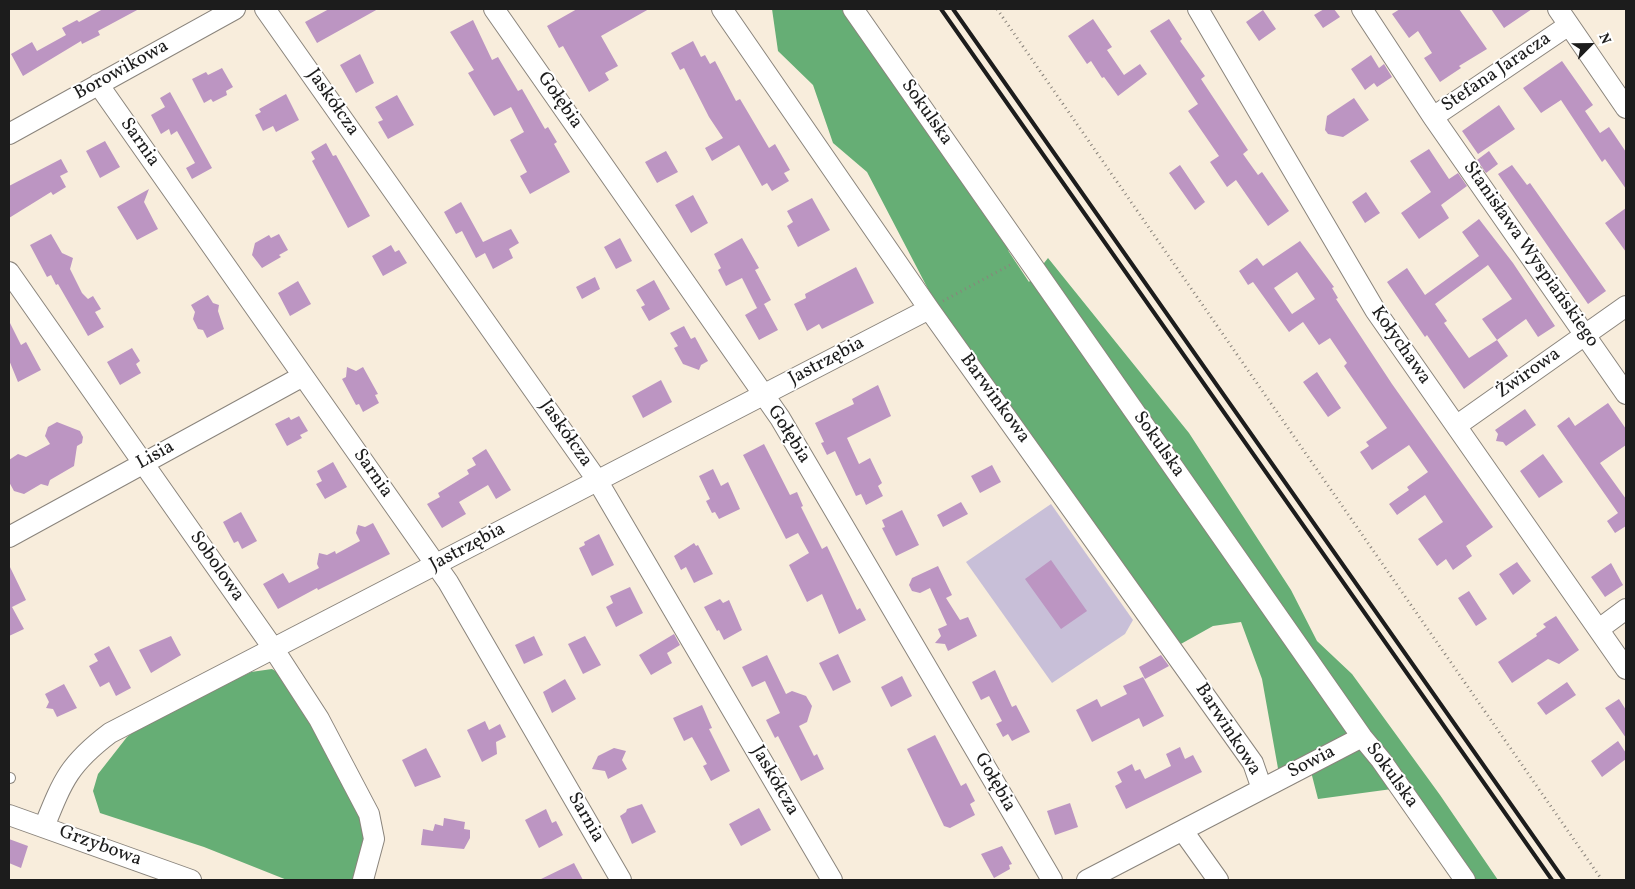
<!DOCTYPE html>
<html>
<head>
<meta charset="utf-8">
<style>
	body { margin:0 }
	#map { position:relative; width:1635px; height:889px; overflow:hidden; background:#f8eddc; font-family:Vollkorn,serif }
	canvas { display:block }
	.frame { position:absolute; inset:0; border:10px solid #1c1c1c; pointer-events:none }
	.north { position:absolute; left:1565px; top:20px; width:50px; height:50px; -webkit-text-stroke:4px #fff; paint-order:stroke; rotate:67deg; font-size:14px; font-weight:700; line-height:20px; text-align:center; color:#1c1c1c }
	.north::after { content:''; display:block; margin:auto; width:18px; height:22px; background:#1c1c1c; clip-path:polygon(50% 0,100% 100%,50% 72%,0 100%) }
</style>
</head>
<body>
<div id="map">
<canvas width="1635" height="889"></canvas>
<div class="frame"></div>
<div class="north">N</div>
</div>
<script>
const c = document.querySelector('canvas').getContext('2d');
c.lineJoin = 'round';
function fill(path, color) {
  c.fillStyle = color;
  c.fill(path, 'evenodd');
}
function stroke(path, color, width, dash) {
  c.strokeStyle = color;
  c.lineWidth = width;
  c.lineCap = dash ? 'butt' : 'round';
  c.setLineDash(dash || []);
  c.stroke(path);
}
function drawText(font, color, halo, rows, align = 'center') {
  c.font = font + ' Vollkorn,serif';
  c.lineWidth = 4;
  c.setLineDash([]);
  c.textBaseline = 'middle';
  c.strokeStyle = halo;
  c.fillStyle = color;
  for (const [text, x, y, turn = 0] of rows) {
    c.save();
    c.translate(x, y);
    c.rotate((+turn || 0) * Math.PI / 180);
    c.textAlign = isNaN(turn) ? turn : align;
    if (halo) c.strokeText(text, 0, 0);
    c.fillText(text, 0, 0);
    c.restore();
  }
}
const industrial = new Path2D(`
	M1051 504 1133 620 1125 634 1052 683 966 562Z`);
const forest = new Path2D(`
	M772 9H847L995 219 1009 252 1029 282 1048 258 1189 433 1291 590 1317 641 1352 674 1440 795 1498 880H1472L1392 789 1318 799 1308 760 1279 774 1262 679 1241 622 1213 626 1179 645 939 310 867 172 833 143 813 85 778 51Z
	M272 669 284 676 361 814 364 840 354 880H287L204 847 100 813 93 791 98 774 127 737 145 723 251 672Z`);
const building = new Path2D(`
	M103 9H139L98 31 100 35 82 44 81 41 23 76 11 54 32 42 37 51 66 35 62 28 77 20 79 22Z
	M329 9H378L317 43 305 22Z
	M577 9H649L601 36 618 66 605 73 609 80 589 92 563 46 559 48 547 26Z
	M1324 9H1334L1340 17 1323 28 1314 15Z
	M1400 9H1459L1487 49 1459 66 1461 68 1440 82 1424 58 1432 53 1418 31 1409 38 1392 14Z
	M1491 9H1532L1504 28Z
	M1263 10 1276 29 1259 41 1246 22Z
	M1093 19 1112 47 1107 50 1124 75 1140 64 1147 74 1118 96 1104 77 1102 78 1091 61 1087 64 1068 36Z
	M1169 19 1182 39 1180 41 1205 76 1201 79 1248 150 1243 154 1258 175 1262 172 1289 211 1268 226 1236 180 1227 187 1210 162 1219 156 1188 111 1198 104 1150 31Z
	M473 20 492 60 498 57 518 91 522 89 545 129 548 127 557 142 554 144 570 172 530 194 520 176 527 172 510 140 524 132 511 107 494 116 468 73 474 70 450 32Z
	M693 41 701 57 705 55 710 64 715 61 736 101 740 99 769 148 775 144 790 170 784 173 789 181 772 191 767 183 762 186 739 145 712 161 705 148 723 138 709 117 684 68 680 70 671 53Z
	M360 54 374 83 356 93 340 65Z
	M1371 55 1379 68 1384 64 1392 77 1377 87 1374 83 1365 90 1351 69Z
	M1562 61 1593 105 1585 111 1600 133 1609 127 1626 152V189L1605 159 1602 162 1561 100 1541 113 1523 88Z
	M222 68 233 87 226 91 227 95 213 102 211 99 204 103 192 79 206 72 208 75Z
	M170 92 212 168 192 179 186 168 195 163 177 131 171 135 169 129 161 134 151 115 165 107 160 98Z
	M286 94 299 120 276 132 273 126 263 131 255 115 261 112 259 109Z
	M397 95 414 125 388 139 378 122 383 120 375 107Z
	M1354 98 1369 120 1343 137 1328 134 1325 130 1327 116Z
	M1499 105 1515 129 1478 154 1462 131Z
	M105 141 120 167 100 178 86 151Z
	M326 143 333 156 336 155 370 216 348 228 312 161 315 159 311 152Z
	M1429 149 1449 179 1458 173 1467 186 1441 205 1449 218 1419 239 1401 213 1431 192 1410 161Z
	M666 151 678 172 657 183 645 162Z
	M1489 151 1498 164 1486 173 1477 160Z
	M61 159 68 172 60 176 66 187 53 195 51 192 9 218V186Z
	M1180 165 1205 202 1195 210 1169 173Z
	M1512 165 1527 185 1530 183 1606 291 1588 304 1498 174Z
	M149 189 144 202 158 229 137 240 117 207Z
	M1366 192 1380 213 1365 223 1352 202Z
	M693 195 708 223 691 233 675 205Z
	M812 198 830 230 798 247 787 226 793 222 787 211Z
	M461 202 483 242 511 229 519 243 509 249 513 258 493 269 485 253 476 258 462 231 456 234 444 212Z
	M1626 208V252L1605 223Z
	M1479 219 1513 263 1555 326 1538 337 1526 319 1497 340 1508 356 1464 389 1427 335 1425 337 1387 282 1407 268 1425 295 1479 256 1462 232ZM1488 265 1512 299 1482 319 1497 340 1469 358 1444 323 1447 321 1435 304Z
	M51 234 62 253 73 258 70 269 82 293 88 299 93 296 101 309 95 312 104 327 88 336 58 284 56 285 51 275 47 277 30 245Z
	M279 234 288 250 279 255 281 257 262 268 252 255 255 243 269 235 271 238Z
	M620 238 632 261 616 269 604 247Z
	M742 238 759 268 755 270 771 300 757 308 742 278 726 286 718 270 721 268 714 254Z
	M1300 241 1334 287 1332 288 1338 298 1336 299 1392 384 1493 527 1466 546 1472 556 1453 570 1446 559 1437 566 1418 539 1443 522 1425 495 1397 515 1389 504 1409 490 1407 487 1428 472 1409 445 1372 470 1360 452 1369 446 1366 442 1387 428 1344 366 1347 363 1330 338 1319 345 1303 322 1289 332 1253 282 1248 285 1239 271 1257 258 1263 266ZM1297 272 1315 299 1292 314 1274 288Z
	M391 245 395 252 399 250 407 263 383 276 372 256Z
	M856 267 874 303 822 329 819 324 807 331 794 304 806 298 805 294Z
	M595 277 600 289 582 299 576 287Z
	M654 280 670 309 649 321 641 307 645 305 636 290Z
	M298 281 311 304 290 316 278 293Z
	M208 295 213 303 219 305 218 311 224 329 207 338 203 330 198 329 193 319 195 312 191 305Z
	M764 304 778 330 759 340 745 315Z
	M9 321 21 345 26 342 41 370 18 382 9 360Z
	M684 326 691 339 695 337 708 361 701 365 699 370 683 364 674 348 678 346 670 333Z
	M132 348 140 361 136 364 141 373 120 385 107 362Z
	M347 367 356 371 363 367 378 394 375 395 379 403 363 412 359 404 356 405 342 379 346 377Z
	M1317 372 1341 408 1328 417 1303 382Z
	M661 380 672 402 643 418 632 396Z
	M878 385 891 416 847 438 859 464 870 458 882 483 878 486 883 496 866 505 861 494 856 496 835 451 827 455 821 443 824 442 815 423 854 404 852 399Z
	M1608 403 1626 429V445L1600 463 1626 499V526L1615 533 1607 521 1618 513 1557 426 1569 417 1575 426Z
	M1525 409 1536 425 1506 446 1503 442 1496 441 1498 434 1495 430Z
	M299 416 308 431 300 435 302 438 287 446 275 424 289 417 291 420Z
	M57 422 80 431 83 437 82 443 77 446 74 466 50 480 48 486 41 484 24 494 14 491 9 482V460L18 454 26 457 50 444 45 436 48 427Z
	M764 444 790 495 797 492 803 506 801 507 822 549 827 546 857 610 860 608 866 620 839 634 822 594 807 602 789 565 809 553 798 533 786 539 743 455Z
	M486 449 511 490 496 499 488 485 459 502 466 514 442 528 427 504 440 497 438 493 469 474 467 470 476 465 472 458Z
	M1543 454 1563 482 1539 498 1520 471Z
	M333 462 347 487 325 499 316 484 322 481 317 471Z
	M992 465 1001 482 980 493 971 476Z
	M713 469 721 486 728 482 740 509 719 519 715 512 712 513 706 501 710 499 699 476Z
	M961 502 968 514 943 527 937 515Z
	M902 510 919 545 896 556 882 528 885 527 882 520Z
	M241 512 257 541 242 549 238 541 234 543 223 522Z
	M373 523 390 554 318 590 317 588 278 609 263 584 283 573 289 583 319 568 317 564 319 553 327 555 335 551 336 554 360 541 356 533 358 525 365 527Z
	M599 534 614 565 592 576 579 548 585 545 584 542Z
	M694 543 696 546 698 545 713 574 694 583 686 567 681 570 674 556Z
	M1051 560 1087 611 1061 629 1025 579Z
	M1517 562 1531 581 1513 595 1499 574Z
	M1611 563 1623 585 1605 597 1591 577Z
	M9 565 26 600 12 607 24 629 9 636Z
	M938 566 952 595 946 598 960 620 968 617 977 636 948 651 945 644 935 643 941 636 938 629 947 625 930 588 920 593 912 591 909 585 912 578Z
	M630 587 643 613 616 627 606 607 613 603 610 596Z
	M1469 591 1487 619 1476 626 1458 598Z
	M720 599 723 603 729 600 742 630 724 640 719 630 717 631 704 607Z
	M1556 616 1579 650 1559 664 1548 659 1512 683 1498 662 1537 636 1536 634 1546 627 1543 624Z
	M674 634 680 645 667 653 672 663 651 675 639 655Z
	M171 636 181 655 151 673 139 650Z
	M534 636 543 655 524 664 515 645Z
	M585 636 601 665 583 674 568 644Z
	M109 646 131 688 116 696 109 682 100 687 89 666 98 661 94 654Z
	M838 654 851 682 833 691 819 663Z
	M767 655 786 694 792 691 806 696 812 706 807 722 799 726 814 756 817 754 824 769 801 781 778 736 775 738 766 720 780 713 765 681 752 687 742 667Z
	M1161 655 1169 666 1145 679 1139 667Z
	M995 670 1012 707 1016 705 1030 732 1012 741 1008 734 1003 737 996 724 1002 721 989 696 981 700 972 682Z
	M902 676 912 696 891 707 881 687Z
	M1143 677 1164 716 1143 727 1139 718 1092 742 1076 710 1097 699 1101 707 1127 694 1123 686Z
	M565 679 576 699 552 713 543 692Z
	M1567 682 1576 695 1546 715 1537 703Z
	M64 684 77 708 57 717 53 709 46 708 49 702 45 694Z
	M1619 699 1626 710V738L1605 708Z
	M702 705 712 728 709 729 730 771 711 781 703 766 707 764 692 737 684 741 673 718Z
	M485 721 489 730 500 724 506 737 496 742 497 754 482 762 467 730Z
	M935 735 961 786 966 783 975 801 970 804 975 815 950 828 944 826 907 749Z
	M1618 741 1626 753V759L1602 777 1591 761Z
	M1180 747 1185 759 1193 755 1202 772 1126 809 1115 786 1122 782 1117 772 1132 764 1135 771 1140 769 1145 779 1171 766 1166 754Z
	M426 748 441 777 415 787 402 760Z
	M614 748 626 751 622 760 627 769 608 779 605 771 592 769 598 756Z
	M1070 803 1078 827 1055 835 1047 811Z
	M642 804 656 832 632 844 620 816 626 812 627 809Z
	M759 808 771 830 741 846 729 824Z
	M546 809 552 823 556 821 563 835 539 848 525 820Z
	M444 818 465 822 464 829 470 830V838L464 849 421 845 423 829 433 831 435 824 443 826Z
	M9 839 28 846 21 868 9 863Z
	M1002 846 1012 864 1009 865 1010 869 994 878 981 854Z
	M574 863 583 880H539Z`);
const path = new Path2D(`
	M997 9 1602 880
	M943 301 1010 265`);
const lane = new Path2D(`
	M9 778H10`);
const street = new Path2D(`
	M265 9 597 480 832 880
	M494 9 780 418 1052 880
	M722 9 929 309 1253 763 1262 789
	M853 9 1362 737 1381 760 1465 880
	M1198 9 1375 310 1626 669
	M1362 9 1433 117 1569 25
	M1558 9 1626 108
	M98 84 448 582 621 880
	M1433 117 1626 394
	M9 134 235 9
	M9 272 273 648 319 719 369 814 374 839 363 880
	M1456 426 1626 306
	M9 537 303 376
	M1599 629 1626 609
	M9 815 191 880
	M44 827C63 780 69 764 110 733L929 309
	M1183 831 1218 880
	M1087 880 1362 737`);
const rail = new Path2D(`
	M941 9 1552 880
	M953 9 1564 880`);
const streetNames = [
	["Borowikowa",122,71,-29],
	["Stefana Jaracza",1497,73,-34],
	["Gołębia",559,101,55],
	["Jaskółcza",332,103,55],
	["Sokulska",926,113,55],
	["Sarnia",139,143,55],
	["Stanisława Wyspiańskiego",1530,255,55],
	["Kołychawa",1400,346,55],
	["Jastrzębia",827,362,-28],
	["Żwirowa",1529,374,-35],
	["Barwinkowa",994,399,54],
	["Jaskółcza",565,434,55],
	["Gołębia",788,435,58],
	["Sokulska",1158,445,55],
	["Lisia",156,456,-29],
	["Sarnia",372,474,55],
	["Jastrzębia",468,548,-28],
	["Sobolowa",216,567,55],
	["Barwinkowa",1227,730,57],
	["Sowia",1312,763,-27],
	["Sokulska",1391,776,54],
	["Jaskółcza",774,781,60],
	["Gołębia",994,783,60],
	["Sarnia",585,818,60],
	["Grzybowa",100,847,20]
];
fill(industrial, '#c8bfd8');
fill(forest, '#66ae75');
fill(building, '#bc95c2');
stroke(lane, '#8a847c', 12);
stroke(street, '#8a847c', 22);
stroke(path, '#8a847c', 3, [1, 4]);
stroke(lane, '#fff', 10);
stroke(street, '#fff', 20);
stroke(rail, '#1c1c1c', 4);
drawText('19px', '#1c1c1c', '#fff', streetNames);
</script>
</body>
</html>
